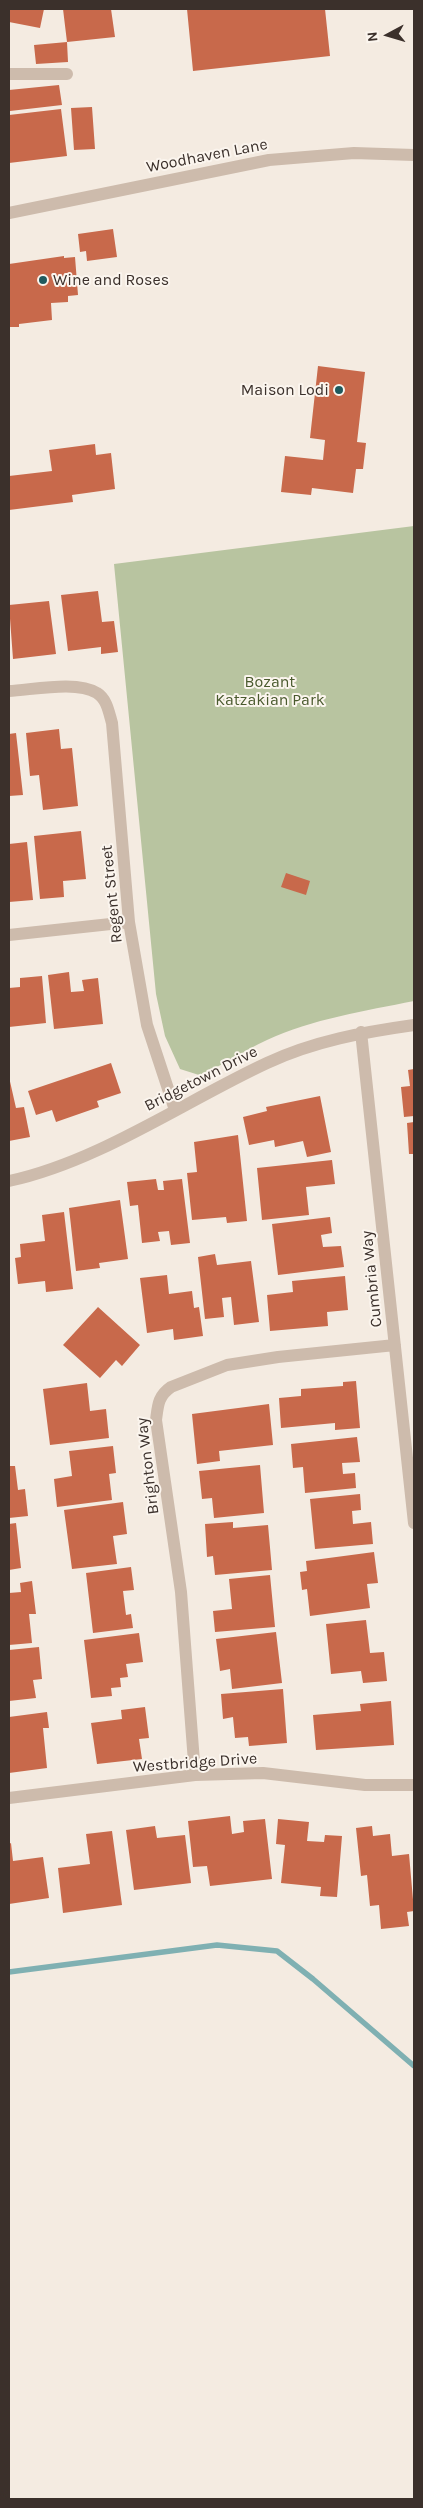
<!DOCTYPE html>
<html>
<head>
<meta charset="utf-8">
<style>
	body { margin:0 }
	#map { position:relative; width:423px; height:2508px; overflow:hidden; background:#f4ebe1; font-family:Karla,sans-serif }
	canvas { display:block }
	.frame { position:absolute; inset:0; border:10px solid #3b302b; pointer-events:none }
	.north { position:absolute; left:363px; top:10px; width:50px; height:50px; -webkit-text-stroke:4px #fbf5ee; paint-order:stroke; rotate:264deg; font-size:14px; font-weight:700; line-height:20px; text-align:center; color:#3b302b }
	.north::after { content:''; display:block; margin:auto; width:18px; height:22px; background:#3b302b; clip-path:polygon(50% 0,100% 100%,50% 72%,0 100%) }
</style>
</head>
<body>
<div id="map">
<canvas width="423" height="2508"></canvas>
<div class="frame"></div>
<div class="north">N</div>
</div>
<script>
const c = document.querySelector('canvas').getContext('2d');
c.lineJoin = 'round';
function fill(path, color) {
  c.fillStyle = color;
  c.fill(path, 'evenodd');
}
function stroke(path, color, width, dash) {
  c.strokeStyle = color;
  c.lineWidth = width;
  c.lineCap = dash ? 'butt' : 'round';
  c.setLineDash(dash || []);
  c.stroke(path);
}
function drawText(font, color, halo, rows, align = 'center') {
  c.font = font + ' Karla,sans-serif';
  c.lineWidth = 4;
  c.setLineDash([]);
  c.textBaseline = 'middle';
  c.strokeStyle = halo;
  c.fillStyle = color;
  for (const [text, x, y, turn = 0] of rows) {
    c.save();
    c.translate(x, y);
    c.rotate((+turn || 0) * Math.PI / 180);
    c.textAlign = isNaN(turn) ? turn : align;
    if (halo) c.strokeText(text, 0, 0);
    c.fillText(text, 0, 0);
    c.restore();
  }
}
const green = new Path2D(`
	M414 526V1001C365 1011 312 1019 267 1040 243 1051 223 1066 199 1075L180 1069 165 1036 156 994 114 564Z`);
const stream = new Path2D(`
	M9 1972 217 1945 277 1951 313 1979 414 2066`);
const building = new Path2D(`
	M9 9H44L40 28 9 22Z
	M63 9H111L115 37 67 42Z
	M187 9H325L330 56 193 71Z
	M67 42 68 62 36 64 34 45Z
	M59 85 62 105 10 111 9 90Z
	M92 107 95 149 74 150 71 108Z
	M61 109 67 156 9 163V115Z
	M113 229 117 257 87 261 86 251 80 252 78 234Z
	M64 256V258L75 257 78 295 68 296V302L51 303 52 320 19 324V327H9V264Z
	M318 366 365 372 357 442 366 443 363 469H356L353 493 312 488 311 495 281 492 285 456 323 460 325 440 310 438Z
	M95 444 96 455 111 453 115 489 72 495 73 502 9 510V476L52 471 49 450Z
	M98 591 102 622 114 621 118 652 101 654V647L68 651 61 595Z
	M49 601 56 654 13 659 9 605Z
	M59 729 61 749 72 748 78 806 43 810 39 775 30 776 26 733Z
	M16 733 23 795 9 796V734Z
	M81 831 86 879 63 881 64 897 40 899 34 836Z
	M27 842 33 900 9 902V844Z
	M286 873 310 881 306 895 281 887Z
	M69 972 71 992 84 991 82 980 98 978 103 1024 54 1029 48 975Z
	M42 976 46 1023 9 1027V988L20 987V978Z
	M111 1063 121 1093 97 1101 99 1107 56 1122 52 1110 36 1115 28 1091Z
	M414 1069V1116L404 1117 401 1087 410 1086 408 1070Z
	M9 1077 16 1108 24 1107 30 1137 9 1141Z
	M320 1096 331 1152 307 1157 303 1141 275 1147 274 1140 249 1145 243 1117 267 1111 266 1107Z
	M414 1122V1154H409L407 1123Z
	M238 1135 247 1221 227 1223 226 1217 192 1220 187 1173 197 1172 194 1142Z
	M332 1160 335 1184 306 1187 309 1215 262 1220 257 1168Z
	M156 1179 158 1190H164L163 1181 182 1179 190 1243 171 1245 169 1231 158 1232 160 1241 142 1243 138 1205 130 1206 127 1182Z
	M120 1200 128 1259 99 1263 100 1268 76 1271 69 1208Z
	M64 1212 73 1289 46 1292 45 1281 18 1284 15 1258 21 1257 20 1244 45 1241 42 1215Z
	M330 1217 332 1233 321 1235 323 1247 341 1246 344 1267 278 1275 272 1224Z
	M215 1254 217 1265 251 1261 259 1322 234 1325 231 1297 222 1298 224 1317 205 1319 198 1257Z
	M167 1275 169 1294 192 1291 194 1308 199 1307 203 1336 174 1340 173 1329 147 1333 140 1278Z
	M345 1276 348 1310 327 1312 328 1326 270 1331 267 1295 293 1292 292 1281Z
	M98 1307 140 1345 122 1366 116 1360 100 1378 63 1345Z
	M356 1381 360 1428 335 1430V1423L281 1428 279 1398 301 1396V1389L343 1386V1382Z
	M87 1383 90 1411 106 1409 109 1438 50 1445 43 1389Z
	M269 1404 273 1445 219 1451 220 1461 197 1464 192 1414Z
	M357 1437 360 1462 342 1463 343 1474 355 1473 356 1488 305 1493 303 1467 293 1468 291 1444Z
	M113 1446 116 1473 109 1474 112 1500 57 1507 54 1479 72 1476 69 1451Z
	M260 1465 264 1513 214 1518 212 1498 202 1499 199 1471Z
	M9 1466H15L18 1490 25 1489 28 1516 9 1518Z
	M360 1494 361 1510 352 1511 353 1524 371 1522 373 1544 315 1549 310 1499Z
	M123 1502 127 1534 113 1536 117 1564 72 1569 64 1510Z
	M233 1522V1528L268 1525 272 1570 215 1575 213 1556 207 1557 205 1524Z
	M16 1523 21 1568 9 1570V1524Z
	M374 1552 378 1583 367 1584 370 1608 310 1616 307 1589 302 1590 300 1572 307 1571 306 1561Z
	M131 1567 134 1590 123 1591 126 1615 131 1614 133 1628 93 1633 86 1573Z
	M270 1575 275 1627 215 1632 213 1611 232 1609 229 1579Z
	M32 1581 36 1614H29L32 1643 9 1645V1593L21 1592 20 1583Z
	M366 1620 370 1653 384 1652 387 1681 363 1683 361 1671 331 1674 326 1624Z
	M276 1632 282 1683 232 1689 230 1669 220 1671 216 1639Z
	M139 1633 143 1662 126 1664 128 1677 120 1678 121 1687 111 1688 112 1696 91 1698 84 1640Z
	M39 1647 42 1679 33 1680 36 1698 9 1701V1650Z
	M283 1689 287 1743 249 1746 248 1737 235 1738 233 1717 223 1719 221 1694Z
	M391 1701 394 1745 316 1750 313 1715 361 1711 360 1704Z
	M145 1707 149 1738 139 1739 142 1759 97 1764 91 1723 122 1719 121 1710Z
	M47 1712 49 1728H43L47 1768 9 1773V1717Z
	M230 1816 232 1834 244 1832 243 1821 265 1819 272 1879 210 1886 207 1866 193 1867 188 1821Z
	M278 1819 309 1822 307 1841 324 1842 325 1835 342 1836 337 1897 320 1896 321 1887 281 1883 285 1845 276 1844Z
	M155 1826 157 1838 185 1835 191 1883 134 1890 126 1830Z
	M372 1826 373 1836 390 1834 392 1856 409 1854 414 1911 407 1912 409 1926 381 1929 379 1905 370 1906 367 1875 361 1876 356 1828Z
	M112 1831 122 1905 63 1913 58 1868 90 1864 86 1834Z
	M11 1843 13 1861 43 1857 49 1898 9 1904V1844Z`);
const minor = new Path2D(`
	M9 74H67
	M9 691C32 690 77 680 97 693 107 699 109 713 112 723L129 922 147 1025 175 1110
	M9 935 129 922
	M361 1032 414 1523
	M9 1181C98 1162 185 1101 267 1063 314 1041 364 1032 414 1025
	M195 1775 181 1592 156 1420C158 1405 158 1396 171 1387L227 1365 278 1357 395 1345
	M9 1798 195 1775 263 1773 365 1785H414`);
const tertiary = new Path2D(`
	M9 213 269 160 354 153 414 155`);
const markers = [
	[43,280,5,"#1f5a5e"],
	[339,390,5,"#1f5a5e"]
];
const streetNames = [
	["Woodhaven Lane",207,156,-11],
	["Regent Street",112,894,-96],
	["Bridgetown Drive",201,1079,-27],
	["Cumbria Way",372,1279,-96],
	["Brighton Way",148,1466,-97],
	["Westbridge Drive",195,1763,-4]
];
const poiNames = [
	["Wine and Roses",53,280],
	["Maison Lodi",329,390,"right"]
];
const parkNames = [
	["Bozant",270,682],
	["Katzakian Park",270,700]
];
fill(green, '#b8c4a0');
stroke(stream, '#7fb0b2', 5.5);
fill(building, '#c8694b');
stroke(minor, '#cdbbac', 12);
stroke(tertiary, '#cdbbac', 12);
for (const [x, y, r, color] of markers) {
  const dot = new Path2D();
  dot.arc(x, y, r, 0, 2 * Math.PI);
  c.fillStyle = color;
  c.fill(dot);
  stroke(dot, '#fbf5ee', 2);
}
drawText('16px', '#3b302b', '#fbf5ee', streetNames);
drawText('16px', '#3b302b', '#fbf5ee', poiNames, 'left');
drawText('16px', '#4a5a2e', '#fbf5ee', parkNames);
</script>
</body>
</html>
